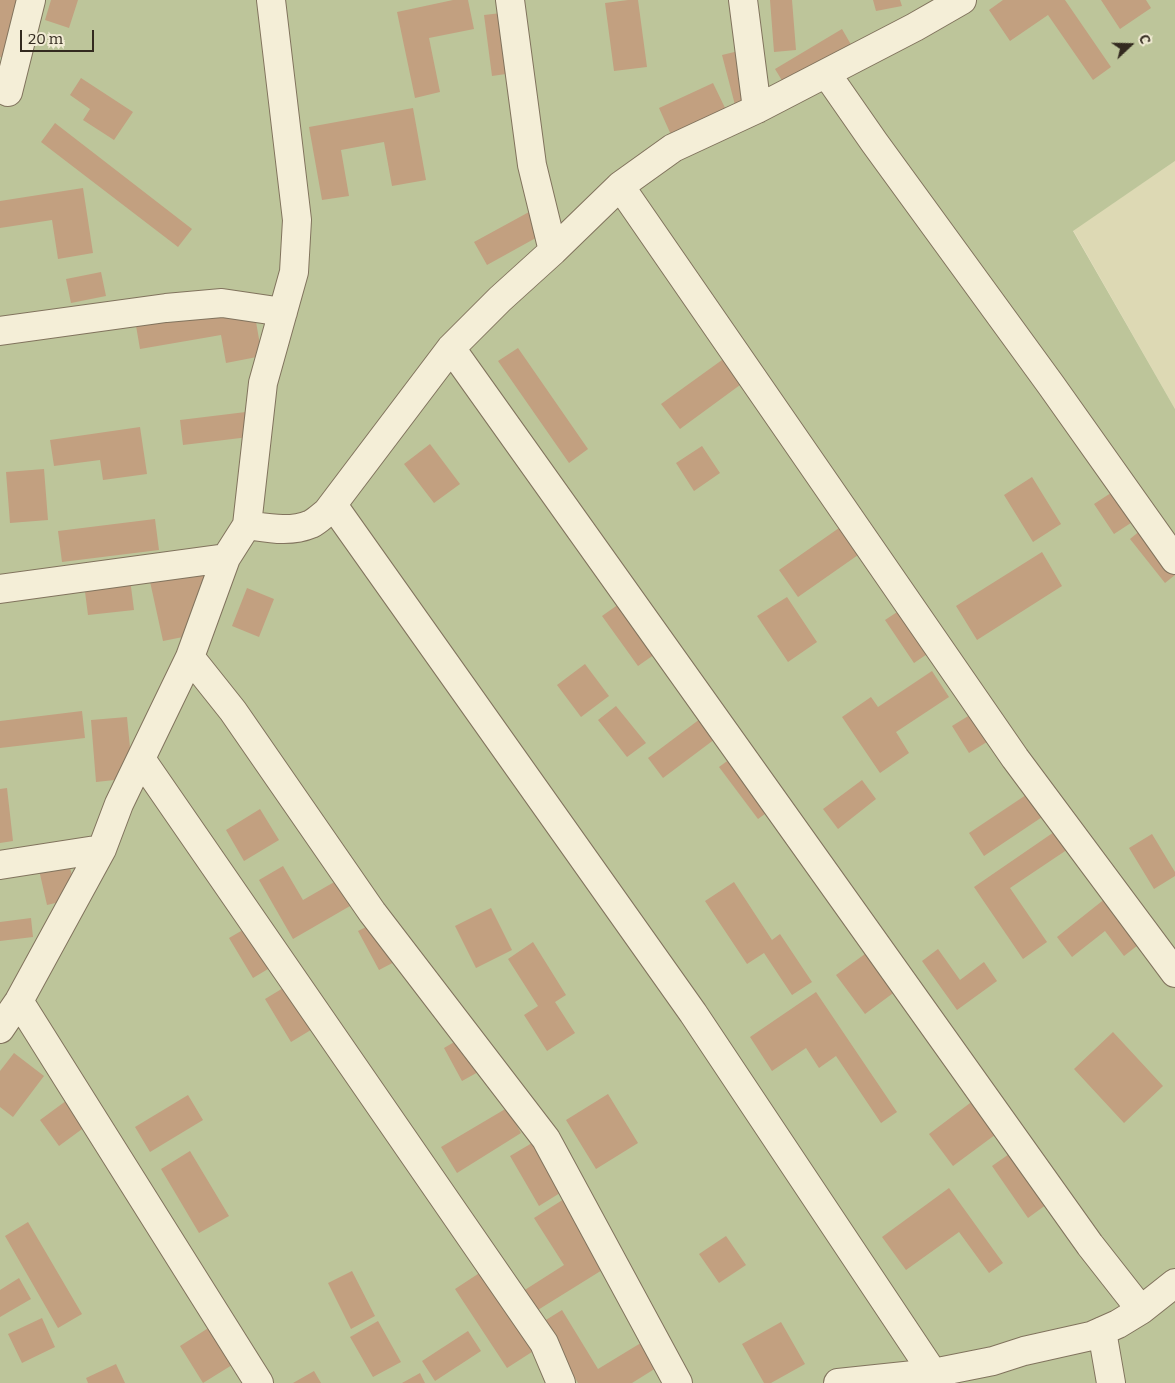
<!DOCTYPE html>
<html>
<head>
<meta charset="utf-8">
<style>
	body { margin:0 }
	#map { position:relative; width:1175px; height:1383px; overflow:hidden; background:#e8e1c5; font-family:Bitter,serif }
	canvas { display:block }
	.north { position:absolute; left:1105px; top:20px; width:50px; height:50px; -webkit-text-stroke:4px #f1ebd4; paint-order:stroke; rotate:69deg; font-size:14px; font-weight:700; line-height:20px; text-align:center; color:#332a1f }
	.north::after { content:''; display:block; margin:auto; width:18px; height:22px; background:#332a1f; clip-path:polygon(50% 0,100% 100%,50% 72%,0 100%) }
	.scale { position:absolute; left:20px; top:30px; width:74px; height:22px; box-sizing:border-box; border:2px solid #332a1f; border-top:0; padding-left:6px; font-size:15px; line-height:18px; white-space:nowrap; color:#332a1f; -webkit-text-stroke:4px #f1ebd4; paint-order:stroke }
</style>
</head>
<body>
<div id="map">
<canvas width="1175" height="1383"></canvas>
<div class="north">С</div>
<div class="scale">20 m</div>
</div>
<script>
const c = document.querySelector('canvas').getContext('2d');
c.lineJoin = 'round';
function fill(path, color) {
  c.fillStyle = color;
  c.fill(path, 'evenodd');
}
function stroke(path, color, width, dash) {
  c.strokeStyle = color;
  c.lineWidth = width;
  c.lineCap = dash ? 'butt' : 'round';
  c.setLineDash(dash || []);
  c.stroke(path);
}
const farmland = new Path2D(`
	M1175 161V409L1073 230Z`);
const green = new Path2D(`
	M0 0H1175V161L1073 231 1175 409V1383H0Z`);
const building = new Path2D(`
	M0 0H26L7 60 0 57Z
	M51 0H78L69 28 45 20Z
	M453 0H468L474 29 429 38 440 92 415 98 397 12Z
	M628 0H638L647 67 614 71 605 3Z
	M770 0H792L796 50 774 52Z
	M873 0H900L902 6 876 11Z
	M1003 0H1065L1111 67 1093 80 1048 15 1010 41 989 10Z
	M1101 0H1146L1151 8 1120 29Z
	M519 11 527 71 492 76 484 15Z
	M842 29 853 48 786 87 775 69Z
	M755 47 768 97 735 105 722 55Z
	M81 78 133 112 114 140 83 120 90 109 70 95Z
	M713 83 727 112 672 137 659 108Z
	M413 108 426 180 392 186 384 142 341 150 349 196 322 200 309 127Z
	M55 123 192 229 178 247 41 142Z
	M83 188 93 253 58 259 52 220 0 228V201Z
	M540 206 552 229 487 265 474 242Z
	M101 272 106 296 71 303 66 279Z
	M252 299 262 356 226 363 221 335 140 349 135 320Z
	M740 347 770 393 754 405 740 385 680 429 661 404Z
	M518 348 588 449 569 463 498 361Z
	M254 411 257 436 183 445 180 420Z
	M140 427 147 474 103 480 100 460 54 466 50 440Z
	M430 444 460 484 434 503 404 464Z
	M702 446 720 473 694 491 676 463Z
	M44 469 48 520 10 523 6 472Z
	M1032 477 1061 524 1033 542 1004 495Z
	M1123 485 1143 515 1114 534 1094 504Z
	M859 514 878 541 798 597 779 570Z
	M155 519 159 550 62 562 58 531Z
	M1147 525 1175 560V575L1165 583 1130 539Z
	M1042 552 1062 586 977 640 956 606Z
	M207 564 198 634 163 641 149 577Z
	M130 579 134 610 88 615 84 584Z
	M247 588 274 599 259 637 232 626Z
	M636 592 672 642 638 666 602 616Z
	M787 597 817 642 788 662 757 616Z
	M920 597 949 639 914 663 885 620Z
	M585 664 609 696 581 717 557 685Z
	M932 671 949 697 896 732 909 753 880 773 842 717 871 697 878 707Z
	M991 702 1008 729 969 753 952 726Z
	M616 706 646 743 627 757 598 720Z
	M716 707 731 727 663 778 648 758Z
	M82 711 85 738 0 748V721Z
	M127 717 133 778 96 782 91 720Z
	M745 748 784 800 758 819 719 767Z
	M862 780 876 799 838 829 823 809Z
	M1047 781 1063 803 984 856 969 833Z
	M7 788 13 841 0 843V789Z
	M260 809 279 840 244 861 226 830Z
	M1073 819 1086 837 1010 888 1047 942 1023 959 974 887Z
	M1152 834 1175 872V876L1154 889 1129 848Z
	M67 854 77 898 47 905 37 861Z
	M283 866 303 900 355 870 369 895 293 939 259 880Z
	M734 882 772 940 780 934 812 982 792 995 764 953 747 964 705 901Z
	M1121 886 1156 931 1124 956 1105 931 1072 957 1057 937Z
	M491 908 512 950 476 968 455 926Z
	M31 918 33 937 0 941V922Z
	M382 919 402 958 379 970 358 931Z
	M260 920 283 960 253 978 229 938Z
	M533 942 566 995 555 1002 575 1033 547 1051 524 1015 538 1006 508 959Z
	M876 946 904 985 865 1014 836 975Z
	M938 949 960 980 984 962 997 981 957 1010 922 961Z
	M298 979 324 1022 291 1042 265 999Z
	M816 992 897 1112 881 1123 836 1056 819 1068 806 1048 772 1071 750 1037Z
	M1113 1032 1163 1086 1124 1123 1074 1069Z
	M461 1038 480 1071 462 1081 444 1048Z
	M14 1053 44 1076 13 1117 0 1107V1071Z
	M608 1094 638 1143 596 1169 566 1120Z
	M982 1094 1007 1126 953 1166 929 1134Z
	M74 1095 93 1121 59 1146 40 1120Z
	M188 1095 203 1120 150 1152 135 1127Z
	M507 1108 521 1133 457 1173 441 1147Z
	M532 1143 560 1193 539 1206 510 1156Z
	M1022 1145 1058 1196 1028 1218 992 1166Z
	M190 1151 229 1216 199 1233 161 1169Z
	M949 1188 1003 1263 989 1273 959 1232 906 1270 882 1237Z
	M564 1199 607 1267 533 1313 520 1293 564 1265 534 1218Z
	M28 1222 82 1314 58 1328 5 1236Z
	M726 1236 746 1265 719 1283 699 1254Z
	M484 1270 535 1350 507 1368 455 1289Z
	M352 1271 375 1316 351 1329 328 1283Z
	M19 1278 31 1299 0 1317V1290Z
	M562 1310 598 1369 649 1338 664 1363 632 1383H578L541 1323Z
	M42 1318 55 1347 22 1363 8 1334Z
	M221 1320 245 1357 203 1383 180 1346Z
	M378 1321 401 1362 373 1377 350 1337Z
	M781 1322 805 1364 771 1383H764L742 1344Z
	M468 1331 481 1351 435 1381 422 1361Z
	M116 1364 125 1383H88L86 1378Z
	M314 1371 321 1383H293Z
	M420 1373 425 1383H402Z`);
const minor = new Path2D(`
	M510 0 532 165 553 251
	M743 0 757 109
	M826 73 874 142 1051 385 1175 560
	M0 88 8 92 31 0
	M620 186 1015 758 1175 973
	M0 331 166 308 222 303 283 312
	M451 348 1090 1245 1141 1310
	M333 505 693 1013 933 1373
	M247 525 263 383 294 272 297 220 271 0
	M0 589 226 558
	M190 657 233 711 372 912 546 1139 678 1383
	M141 759 544 1343 561 1383
	M0 865 102 849
	M19 1001 259 1383
	M0 1029 19 1001 102 849 119 804 190 657 226 558 247 525C268 528 290 533 311 524 317 521 322 516 327 512L451 348 500 299 553 251 620 186 673 148 757 109 915 27 962 0
	M1102 1331 1111 1383
	M838 1383 933 1373 993 1361 1024 1351 1091 1336 1118 1324 1141 1310 1175 1283`);
fill(farmland, '#ddd9b4');
fill(green, '#bdc59a');
fill(building, '#c2a080');
stroke(minor, '#81735d', 30);
stroke(minor, '#f4eed7', 28);
</script>
</body>
</html>
